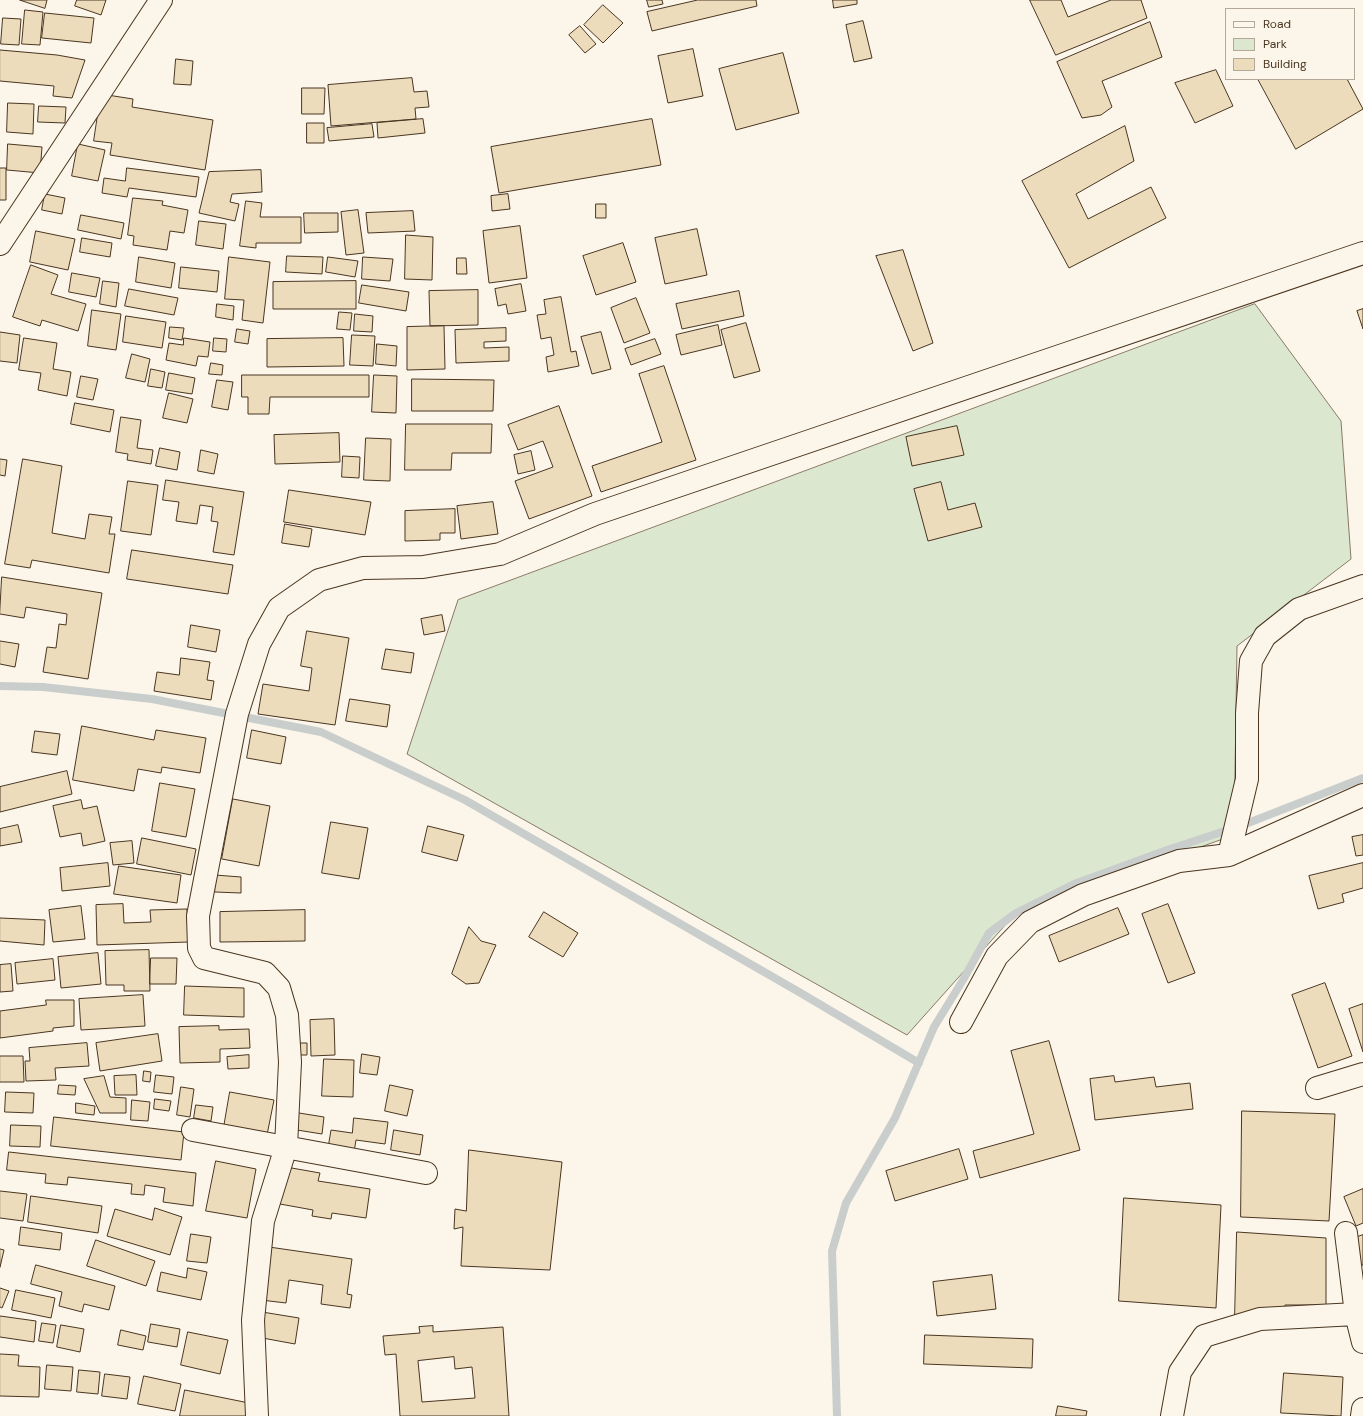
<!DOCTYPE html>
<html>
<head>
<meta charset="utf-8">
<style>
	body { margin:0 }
	#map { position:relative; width:1363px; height:1416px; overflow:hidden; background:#fbf6e9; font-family:"DM Sans",sans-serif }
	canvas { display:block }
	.legend { position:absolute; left:1225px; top:8px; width:130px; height:72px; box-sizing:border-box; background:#fbf6e9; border:1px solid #b4a999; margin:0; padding:5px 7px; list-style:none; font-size:12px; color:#4a3520 }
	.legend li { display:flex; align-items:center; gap:8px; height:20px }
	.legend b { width:20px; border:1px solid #b4a999 }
</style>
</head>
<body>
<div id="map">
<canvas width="1363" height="1416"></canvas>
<ul class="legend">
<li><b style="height:5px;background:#fbf6e9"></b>Road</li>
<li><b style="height:11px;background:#dce7d0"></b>Park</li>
<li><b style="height:11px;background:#ecdcbc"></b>Building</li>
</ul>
</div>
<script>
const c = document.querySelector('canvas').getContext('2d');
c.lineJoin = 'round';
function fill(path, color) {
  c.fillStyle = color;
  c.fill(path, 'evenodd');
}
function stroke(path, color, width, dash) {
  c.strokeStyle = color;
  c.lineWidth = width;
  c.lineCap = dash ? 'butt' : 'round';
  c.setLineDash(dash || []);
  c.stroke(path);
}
const green = new Path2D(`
	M1255 304 1341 421 1351 559 1237 646 1234 835 1016 913 907 1035 407 754 458 600Z`);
const stream = new Path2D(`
	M0 686 43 687 152 699 321 732 465 800 799 992 919 1063
	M837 1416 832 1251 846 1203 895 1118 934 1027 963 980 989 933 1016 913 1074 884 1167 850 1243 825 1363 778`);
const building = new Path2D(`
	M20 0H47L45 8Z
	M77 0H106L101 15 75 6Z
	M647 0H662L663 4 649 7Z
	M698 0H756L757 6 652 31 647 12Z
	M833 0H857V4L834 8Z
	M1030 0H1061L1068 17 1111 0H1141L1147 18 1056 55Z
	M603 5 623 23 603 43 584 25Z
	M25 10 43 12 40 45 22 44Z
	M45 13 94 18 91 43 42 38Z
	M3 18 21 19 19 45 1 44Z
	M863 21 872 58 854 62 846 25Z
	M1150 22 1162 57 1102 81 1112 107 1101 115 1082 118 1057 62Z
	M580 26 596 44 585 53 569 35Z
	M693 49 703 96 668 103 658 56Z
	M0 50 57 55 85 60 72 98 53 96 54 86 0 81Z
	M783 53 799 113 736 130 719 69Z
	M176 59 193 61 191 85 174 84Z
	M1216 70 1233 106 1195 123 1175 83Z
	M412 78 414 92 427 91 429 107 415 108 416 119 331 126 328 85Z
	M1258 79H1347L1363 109 1296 149Z
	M302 88H325L324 114H302Z
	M101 94 133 99 132 107 213 120 205 170 110 155 112 143 94 141Z
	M8 103 34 104 33 134 7 132Z
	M39 106 66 107 65 123 38 122Z
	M423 119 425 133 378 138 377 123Z
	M652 119 661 165 499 193 491 147Z
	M307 123H324V143H307Z
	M372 124 374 137 329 141 327 128Z
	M1125 126 1134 161 1076 194 1088 219 1151 187 1166 218 1069 268 1022 181Z
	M8 144 42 147 40 173 7 170Z
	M78 144 105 150 98 181 72 176Z
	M0 168H6V200H0Z
	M127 168 199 177 196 197 129 188 127 197 102 193 104 178 125 181Z
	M261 170 262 192 232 194 230 202 239 204 235 221 199 213 209 172Z
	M45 194 65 198 62 214 42 210Z
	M508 194 510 209 492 211 491 196Z
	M133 198 163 201 162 205 188 210 184 233 170 231 167 250 133 245 134 236 128 235Z
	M246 201 262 203 260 217H301V243H256V248L240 246Z
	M596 204H606V218H596Z
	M358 210 364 253 346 255 341 212Z
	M413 211 415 231 368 233 366 213Z
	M304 213H338V232L305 233Z
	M81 215 124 223 121 239 78 230Z
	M199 221 226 224 223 249 196 245Z
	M520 226 527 278 489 283 483 231Z
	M697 229 707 275 665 284 655 238Z
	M36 231 75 239 68 270 30 262Z
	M406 235 433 237 432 280 405 279Z
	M82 238 112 243 110 257 80 252Z
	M623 243 636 282 596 295 583 256Z
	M903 250 933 343 913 351 876 256Z
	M287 256 323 257 322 274 286 272Z
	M139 257 175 263 171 288 136 282Z
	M229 257 270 262 263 323 242 320 244 300 225 299Z
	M328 257 358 261 355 277 326 272Z
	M363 257 393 259 390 281 362 279Z
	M457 258H466L467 274H457Z
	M31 265 58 275 51 294 86 304 78 331 42 320 40 326 13 317Z
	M181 267 219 271 217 292 179 288Z
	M72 273 100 278 96 297 69 292Z
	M103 281 119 283 116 307 100 304Z
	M356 281V309H273V282Z
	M521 284 526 311 508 314 506 304 498 306 495 289Z
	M362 285 409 292 406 311 359 303Z
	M129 289 178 298 174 315 125 306Z
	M478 290V325L430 326 429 291Z
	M739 291 744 316 682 329 676 304Z
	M561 297 571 352 576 351 579 366 548 372 546 357 554 355 551 337 541 339 537 315 546 314 544 300Z
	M636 298 650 333 624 343 611 308Z
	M217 304 234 306 233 320 216 317Z
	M1363 309V329L1357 311Z
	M92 310 121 314 116 350 88 346Z
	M339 312 352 313 350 330 337 329Z
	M355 314 373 316 372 332 354 331Z
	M126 316 166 322 162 348 123 342Z
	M746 323 760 371 734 378 721 330Z
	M718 325 722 345 681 355 676 335Z
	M444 326 445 369 407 370V327Z
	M170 327 184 328 182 340 169 338Z
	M506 328V341L484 342V348L509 347V361L456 363 455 330Z
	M237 329 250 331 248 344 235 342Z
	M0 332 20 335 17 363 0 361Z
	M601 332 611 369 592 374 581 337Z
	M352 335 375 336 373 366 350 365Z
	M24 338 57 343 53 369 71 372 67 396 38 390 41 373 19 370Z
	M184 338 210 342 208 357 198 356 196 366 166 360 169 343 183 345Z
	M214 338 227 339 226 352 213 351Z
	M343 338 344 366 267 367V339Z
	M655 339 661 354 631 365 625 349Z
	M377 344 397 346 396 366 376 364Z
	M132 354 150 359 145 382 126 378Z
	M211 363 223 365 222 375 209 374Z
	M664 366 696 460 601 492 592 466 662 442 639 374Z
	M151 369 165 372 162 388 148 386Z
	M169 373 195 378 192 394 166 390Z
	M242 375H369V397H270L269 414H248V397H242Z
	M374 375 397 376 396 413 372 412Z
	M81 376 98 379 93 400 77 397Z
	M412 379 494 380 493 411H412Z
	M217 380 233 382 228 410 212 407Z
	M169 393 193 399 187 423 163 418Z
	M75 403 114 410 110 432 71 424Z
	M559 406 592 496 529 519 515 481 553 467 543 441 518 450 508 425Z
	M121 417 141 420 137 448 153 450 151 464 127 460 128 454 116 452Z
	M406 424H492L491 453H452L451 470H405Z
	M957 426 964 455 912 466 906 437Z
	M339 433 340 462 275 464 274 435Z
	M366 438 391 439 390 481 364 480Z
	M160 448 180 452 177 470 156 466Z
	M201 450 218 454 214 474 198 471Z
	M531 451 535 470 518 474 514 455Z
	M343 456 360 457 359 478 342 477Z
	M0 459 7 460 5 476 0 475Z
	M23 459 62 466 52 533 85 539 89 514 112 517 109 534H115L109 573 32 560 30 568 5 564Z
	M166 480 244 492 234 555 213 552 218 522 211 521 213 507 200 505 197 524 176 521 179 502 163 500Z
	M128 481 158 485 151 535 121 531Z
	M941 482 948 510 975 503 982 527 928 541 914 489Z
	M289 490 371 502 365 535 284 522Z
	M493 502 498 534 461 539 457 506Z
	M455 509V533H440V540L405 541V511Z
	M285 524 312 529 309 547 282 543Z
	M132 550 233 565 228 594 127 579Z
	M2 577 102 593 88 679 43 672 47 647 56 648 59 624 66 625 67 614 26 607 24 618 0 614Z
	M442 615 445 631 424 635 421 619Z
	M191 625 220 630 216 652 188 647Z
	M307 631 349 638 335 725 258 714 263 684 309 691 312 668 301 666Z
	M0 641 19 644 15 667 0 664Z
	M386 649 414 653 411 673 382 669Z
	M181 658 210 662 207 680 214 681 211 700 154 691 157 672 179 675Z
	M350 699 390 705 387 727 346 721Z
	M82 726 154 740 156 730 206 738 200 773 162 767 161 773 138 769 134 791 73 780Z
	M252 730 286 737 281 764 247 758Z
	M35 731 60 734 57 755 32 752Z
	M67 771 72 794 0 812V787Z
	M160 783 195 789 186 837 152 831Z
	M233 799 270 806 259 866 222 859Z
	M81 800 83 809 97 806 105 841 83 846 81 833 60 837 53 806Z
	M331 822 368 828 359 879 322 873Z
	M18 825 22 842 0 846V829Z
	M428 826 464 835 457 861 422 852Z
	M1363 835V855L1356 856 1352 837Z
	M142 838 196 849 191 875 137 864Z
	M132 841 134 863 113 865 110 843Z
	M108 863 110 886 62 891 60 868Z
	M1363 863V888L1342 894 1344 902 1318 909 1309 876Z
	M119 866 181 875 177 903 114 894Z
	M215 875 241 877V893L215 892Z
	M123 904 124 923 151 922 150 910 187 909 188 942 97 945 96 905Z
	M1168 904 1195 973 1168 983 1142 914Z
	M81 906 85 939 53 942 49 910Z
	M1118 908 1129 934 1059 962 1049 936Z
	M305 910V941L220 942V912Z
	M544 912 578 933 563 957 529 937Z
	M0 918 45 920 44 945 0 941Z
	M469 927 481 941 496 945 479 983 466 984 452 974Z
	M149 950 150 991H124V985H106L105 951Z
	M98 953 101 984 61 988 58 957Z
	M151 958H177L176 984H150Z
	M53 959 55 980 17 984 15 963Z
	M11 964 13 991 0 992V965Z
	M1325 983 1352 1056 1318 1068 1292 995Z
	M185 986 244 988V1017L184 1015Z
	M143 995 145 1026 81 1030 79 999Z
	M46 1000H74V1026L53 1028V1031L0 1038V1011L46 1005Z
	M1363 1004V1052L1349 1009Z
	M334 1019 335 1055 311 1056 310 1020Z
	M219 1026V1030L249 1029 250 1048 220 1049V1062L180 1063 179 1027Z
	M158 1034 162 1061 100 1071 96 1043Z
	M1049 1041 1080 1150 980 1178 973 1151 1034 1134 1011 1051Z
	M87 1043 89 1066 55 1068 56 1080 26 1081 25 1061H30L29 1048Z
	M294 1043H307V1055H294Z
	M362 1054 380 1057 377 1075 360 1073Z
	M249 1055V1068L228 1069 227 1057Z
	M0 1056H23L24 1082H0Z
	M324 1059 354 1060 353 1097 322 1096Z
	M144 1071 151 1072 150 1082 143 1081Z
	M136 1075 137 1095H115L114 1076Z
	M156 1075 174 1077 172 1094 154 1092Z
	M104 1076 110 1097 126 1098V1113H100L84 1079Z
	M1114 1076 1115 1082 1154 1077 1156 1087 1190 1083 1193 1109 1095 1120 1090 1079Z
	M59 1085 76 1086 75 1095 58 1094Z
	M390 1085 413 1090 407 1116 385 1111Z
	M181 1087 194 1089 190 1117 177 1115Z
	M6 1092 34 1093 33 1113 5 1112Z
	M230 1092 274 1100 267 1135 224 1127Z
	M155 1099 171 1101 169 1111 154 1109Z
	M132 1100 150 1102 148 1121 131 1120Z
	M76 1103 95 1106 94 1115 76 1113Z
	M196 1105 213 1107 211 1121 194 1118Z
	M1242 1111 1335 1114 1329 1221 1241 1217Z
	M299 1113 324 1117 322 1134 297 1130Z
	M54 1117 184 1132 181 1160 51 1146Z
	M354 1118 388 1122 385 1144 356 1140 354 1152 328 1148 331 1130 352 1133Z
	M11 1125 41 1126 40 1147 10 1146Z
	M394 1130 423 1135 420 1155 391 1150Z
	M959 1149 968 1179 895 1201 886 1171Z
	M469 1150 562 1162 550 1270 461 1266 463 1227 454 1229 455 1209 466 1211Z
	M9 1152 196 1173 193 1206 163 1202 165 1188 145 1185 144 1195 131 1194 132 1184 68 1177 67 1185 45 1183 46 1174 7 1170Z
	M216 1161 256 1169 247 1218 206 1211Z
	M286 1167 320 1173 318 1181 370 1189 366 1218 332 1213 331 1219 312 1216 313 1210 280 1204Z
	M1363 1189V1223L1356 1226 1344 1197Z
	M0 1191 27 1194 23 1221 0 1218Z
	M31 1196 102 1206 98 1233 28 1222Z
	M1124 1198 1221 1205 1216 1308 1119 1301Z
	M155 1208 182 1217 170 1255 107 1236 115 1209 152 1220Z
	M21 1227 62 1233 60 1250 19 1245Z
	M1237 1232 1326 1238V1305H1285L1281 1317H1235Z
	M191 1234 211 1237 207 1263 187 1261Z
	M1363 1235V1265L1359 1266 1349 1240Z
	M96 1240 155 1261 146 1286 87 1266Z
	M269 1247 352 1259 347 1294 352 1295 350 1308 321 1304 323 1285 289 1280 286 1303 261 1300Z
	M0 1249 4 1250 0 1267Z
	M36 1265 115 1286 109 1310 84 1304 82 1312 59 1306 62 1292 31 1284Z
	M188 1268 207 1272 201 1300 157 1291 161 1272 186 1278Z
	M992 1275 996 1309 937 1316 933 1282Z
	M0 1288 9 1291 2 1308 0 1307Z
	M16 1290 55 1298 51 1318 12 1310Z
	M262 1312 299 1318 295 1344 257 1337Z
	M0 1316 36 1321 34 1342 0 1337Z
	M42 1323 56 1325 53 1343 39 1341Z
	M151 1324 180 1329 177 1347 148 1342Z
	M61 1325 84 1329 80 1352 57 1347Z
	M433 1326V1332L503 1327 509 1416H400L396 1354 385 1355 383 1336 420 1333 419 1327ZM454 1357 455 1369 472 1367 475 1398 422 1402 418 1361Z
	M121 1330 146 1336 143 1350 118 1345Z
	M188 1332 228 1340 220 1374 181 1365Z
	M925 1335 1033 1339 1032 1368 924 1364Z
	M0 1354 19 1355 18 1366 40 1367 39 1397 0 1396Z
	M47 1365 73 1367 71 1391 45 1389Z
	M79 1370 100 1372 98 1394 77 1392Z
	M1284 1373 1343 1377 1341 1416 1281 1413Z
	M105 1374 130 1377 127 1399 102 1396Z
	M144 1376 181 1384 175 1411 138 1404Z
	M185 1390 249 1403 247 1416H180Z
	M1058 1406 1087 1411 1086 1416H1056Z`);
const street = new Path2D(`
	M0 244 161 0
	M1229 855 1247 779V713L1251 661 1265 636 1299 609 1363 586
	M961 1022 997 956 1030 922 1083 895 1179 861 1229 855 1363 795
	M1317 1088 1363 1074
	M193 1130 426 1173
	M1346 1233 1356 1314 1363 1342
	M257 1416 253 1320 263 1221 286 1147 290 1062 287 1015 279 988 265 973 204 958 199 948 198 916 237 714 259 644 279 608 319 580 363 568 423 567 500 554 595 514 1363 253
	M1172 1416 1180 1372 1204 1336 1260 1319 1356 1314
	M1362 1416 1363 1409`);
fill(green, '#dce7d0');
stroke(green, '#887966', 1);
stroke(stream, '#c9cecd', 8);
fill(building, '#ecdcbc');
stroke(building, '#4a3520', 1);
stroke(street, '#4a3520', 24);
stroke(street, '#fbf6e9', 22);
</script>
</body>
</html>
